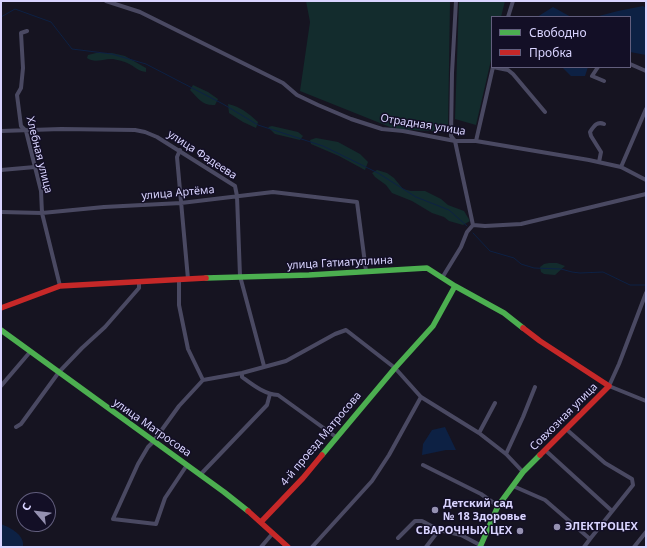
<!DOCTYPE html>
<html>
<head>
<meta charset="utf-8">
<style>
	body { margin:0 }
	#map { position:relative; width:647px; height:548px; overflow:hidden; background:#161421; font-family:"Noto Sans",sans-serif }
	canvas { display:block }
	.frame { position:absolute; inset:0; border:2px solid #d9d4ff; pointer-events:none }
	.legend { position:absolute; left:491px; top:16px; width:140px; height:52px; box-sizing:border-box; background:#130f26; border:1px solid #625e7d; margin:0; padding:5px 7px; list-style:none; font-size:12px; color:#d9d4ff }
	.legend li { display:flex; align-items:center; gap:8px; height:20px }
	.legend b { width:20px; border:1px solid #625e7d }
	.north { position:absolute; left:16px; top:492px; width:40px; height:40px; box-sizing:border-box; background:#130f26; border:1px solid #625e7d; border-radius:50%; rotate:298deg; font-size:11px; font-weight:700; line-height:16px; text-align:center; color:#d9d4ff }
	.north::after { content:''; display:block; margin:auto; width:14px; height:18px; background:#9591b1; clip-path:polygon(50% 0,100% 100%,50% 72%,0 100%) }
</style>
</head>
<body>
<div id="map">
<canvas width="647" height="548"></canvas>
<div class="frame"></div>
<ul class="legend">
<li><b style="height:5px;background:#4caf50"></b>Свободно</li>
<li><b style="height:5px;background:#c62828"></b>Пробка</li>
</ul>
<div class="north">С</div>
</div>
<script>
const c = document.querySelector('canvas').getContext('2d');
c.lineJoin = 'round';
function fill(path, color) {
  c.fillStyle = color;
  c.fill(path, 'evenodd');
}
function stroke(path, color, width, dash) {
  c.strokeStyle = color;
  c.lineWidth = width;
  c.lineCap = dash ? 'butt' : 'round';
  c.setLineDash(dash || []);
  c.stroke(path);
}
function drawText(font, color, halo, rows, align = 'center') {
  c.font = font + ' "Noto Sans",sans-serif';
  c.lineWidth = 3;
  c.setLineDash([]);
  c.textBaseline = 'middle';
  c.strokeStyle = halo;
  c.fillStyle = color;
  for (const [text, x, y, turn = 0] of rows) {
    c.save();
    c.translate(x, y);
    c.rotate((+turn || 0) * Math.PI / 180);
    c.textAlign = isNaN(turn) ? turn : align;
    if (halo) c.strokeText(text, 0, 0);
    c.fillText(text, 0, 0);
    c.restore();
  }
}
const green = new Path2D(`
	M306 1H450L448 132 395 129 300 91 310 22Z
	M459 1H505L501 17H492V56L476 125 455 119Z
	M96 53H112L125 56 146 68V72C139 71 136 68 131 65 127 62 118 60 113 59 104 58 95 64 87 58L88 55Z
	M193 85 208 92 218 99 215 105C202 106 198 98 190 90Z
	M228 104C241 107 248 113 258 122L256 128 243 122 229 113Z
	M272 126 298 132 303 136 300 140 275 134 268 127Z
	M316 138 338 142 360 154 368 162 365 170 363 169 339 156 311 144 310 140Z
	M377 170 387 173 394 178 403 189 411 191H425L441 199 448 205 464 211 470 221 463 225 449 221 444 217 432 213 412 201 392 193 386 185 375 177 372 173Z
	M549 263H557L565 266 555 275 544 274 541 272 540 267 544 264Z`);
const water = new Path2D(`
	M643 6 646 8V55L630 52V17H595L618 11Z
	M553 7 571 17H573H537Z
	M562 67H588L585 76H571Z
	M445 427 456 450H446L422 455 423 444 432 430Z
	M1 524C11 528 25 535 23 547H1Z`);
const stream = new Path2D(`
	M1 17 15 9 51 22 72 49 112 54 146 64 223 104 258 125 323 146 378 173 416 197 449 210 467 226
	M473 233 490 251 514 258 521 264 534 268 561 269 572 272 580 273 603 272 630 285H646`);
const street = new Path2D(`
	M106 1 140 12 283 83 297 95 318 105 351 119 382 129 403 131 455 141H476L589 160 621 167 646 180
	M508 17 513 1
	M27 31 21 33 23 68 21 88 17 95 21 126 26 131 41 191 42 213 60 286
	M630 64 646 71
	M493 67 508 70 513 74 545 112
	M598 67 592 76 604 81
	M1 131 61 129 135 130 145 132 157 137 235 186 237 196 240 276 264 366
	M476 141 493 67
	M180 150 177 157 188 279
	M599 162 601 152 591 136 590 132C594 126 597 121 604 124
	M621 167 646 109
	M1 170 35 167
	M1 212 42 213 104 207 181 203 273 192 357 202 366 271
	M473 225 485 226 521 224 646 194
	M442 278 461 247 467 232 473 225 455 141 451 136 452 73 456 1
	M179 280V305L188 349 203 380
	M646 293 619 364 609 386 646 401
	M242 373V377C253 385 264 394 278 395L336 437
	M1 386 30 352
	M16 427 21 424 59 372 82 348 105 327 139 288V282
	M566 429 605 463 632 479 633 485 590 539
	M479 433 495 403
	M545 450 612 511
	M506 454 523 417 535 387
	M187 465 165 498 156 524 113 519 138 464 148 447 153 442 179 406 203 380 242 373 286 361 335 334 346 330 395 368 421 397 479 433 506 454 523 472
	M423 465 481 494 498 506
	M200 475 267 405 270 394
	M513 486 545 500 590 539 584 547
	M398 538 415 521H422L439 530 461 535 480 545
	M261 547 273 533
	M312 547 372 481 389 455 421 397
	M426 547 439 530
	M634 547 646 532`);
const fast = new Path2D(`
	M206 278 309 275 427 268 455 286 504 313 523 328
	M1 330 224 492 248 511
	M322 455 395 368 433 326 455 286
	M480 547 498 506 523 472 540 455`);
const jam = new Path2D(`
	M1 308 60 286 206 278
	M523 328 540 341 609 386 540 455
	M248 511 288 547
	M261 522 303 478 322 455`);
const markers = [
	[435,510,4,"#9591b1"],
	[557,527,4,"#9591b1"],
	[520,531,4,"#9591b1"]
];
const streetNames = [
	["Отрадная улица",423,125,9],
	["Хлебная улица",39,155,76],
	["улица Фадеева",202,155,33],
	["улица Артёма",178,193,-5],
	["улица Гатиатуллина",340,263,-3],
	["Совхозная улица",564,417,-45],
	["улица Матросова",152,428,35],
	["4-й проезд Матросова",321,439,-50]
];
const poiNames = [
	["Детский сад",443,504],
	["№ 18 Здоровье",443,517],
	["ЭЛЕКТРОЦЕХ",565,527],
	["СВАРОЧНЫХ ЦЕХ",512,531,"right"]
];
fill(green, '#132c2d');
fill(water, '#0d2144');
stroke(stream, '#0d2144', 1);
stroke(street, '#4a4962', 4);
stroke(fast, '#4caf50', 5.5);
stroke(jam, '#c62828', 5.5);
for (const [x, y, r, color] of markers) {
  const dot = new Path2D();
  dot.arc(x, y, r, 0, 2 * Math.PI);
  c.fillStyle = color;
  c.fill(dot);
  stroke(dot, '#130f26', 1.5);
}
drawText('11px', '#d9d4ff', '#130f26', streetNames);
drawText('bold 11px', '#d9d4ff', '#130f26', poiNames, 'left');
</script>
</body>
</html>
